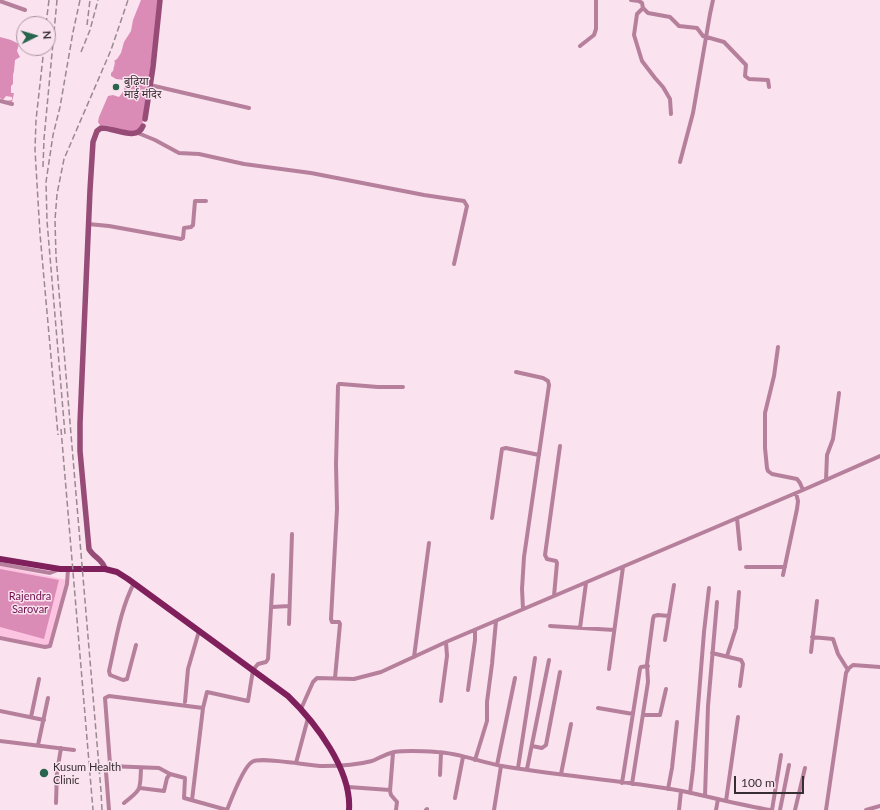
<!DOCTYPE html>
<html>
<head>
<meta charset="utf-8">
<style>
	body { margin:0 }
	#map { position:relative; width:880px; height:810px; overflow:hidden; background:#fae2ee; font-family:Lato,sans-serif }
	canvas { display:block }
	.north { position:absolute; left:16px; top:16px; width:40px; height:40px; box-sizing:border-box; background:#fae2ee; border:1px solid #ac9aa3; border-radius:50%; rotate:85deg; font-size:11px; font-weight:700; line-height:16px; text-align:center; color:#362e32 }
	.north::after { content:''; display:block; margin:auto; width:14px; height:18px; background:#28644e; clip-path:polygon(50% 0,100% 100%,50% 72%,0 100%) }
	.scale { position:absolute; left:734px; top:776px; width:70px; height:18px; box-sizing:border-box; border:2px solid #362e32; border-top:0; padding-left:5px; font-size:12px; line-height:14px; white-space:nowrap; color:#362e32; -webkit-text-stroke:3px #fae2ee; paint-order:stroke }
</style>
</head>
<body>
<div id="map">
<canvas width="880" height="810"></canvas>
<div class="north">N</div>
<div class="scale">100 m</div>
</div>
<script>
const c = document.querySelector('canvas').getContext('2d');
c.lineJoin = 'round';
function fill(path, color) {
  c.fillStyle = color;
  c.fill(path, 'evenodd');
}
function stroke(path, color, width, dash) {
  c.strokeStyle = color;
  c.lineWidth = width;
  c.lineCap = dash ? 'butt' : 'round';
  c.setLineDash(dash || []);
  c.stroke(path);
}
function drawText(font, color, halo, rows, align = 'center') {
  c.font = font + ' Lato,"Noto Sans Devanagari",sans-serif';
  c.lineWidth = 3;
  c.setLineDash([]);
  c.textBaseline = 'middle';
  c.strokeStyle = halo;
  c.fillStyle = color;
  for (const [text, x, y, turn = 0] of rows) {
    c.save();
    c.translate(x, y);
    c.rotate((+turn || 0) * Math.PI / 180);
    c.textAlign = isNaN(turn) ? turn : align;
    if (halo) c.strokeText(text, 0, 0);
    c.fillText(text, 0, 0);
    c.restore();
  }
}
const green = new Path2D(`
	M0 566 67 580 49 648 0 638Z`);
const water = new Path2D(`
	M141 0H159L155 34 142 127 131 132 109 126 100 125 98 122 99 117 108 96 113 95 119 97C123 93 125 88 126 82L125 80 116 79 111 76V73L113 71 115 62 114 61 117 59 121 53 124 42 131 31 133 20Z
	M0 37 11 40 19 44 17 51 20 57 15 60 14 71 13 75V84L11 86V93H14L12 102 5 101 12 100V97L6 96 3 100 0 98Z
	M0 569 59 580 44 639 0 627Z`);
const street = new Path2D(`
	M631 0 639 1 642 3 643 8
	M0 1 25 10
	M580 46 594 35 596 29V0
	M150 85 249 108
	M0 101 12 104
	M671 114 670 99 663 87 655 78 642 61 634 35 637 14 643 8 648 13 670 17 679 26 697 28 703 36 724 42 746 65 745 76 749 79 768 80 769 87
	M138 133 155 140 179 153 199 154 244 164 311 173 424 195 464 201 467 206 454 264
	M680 162 693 113 710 14 713 0
	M88 224 109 226 181 239 183 238 184 228 191 227 193 225 195 201H206
	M778 347 774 376 765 413V448L767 468 768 471 772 474 797 479 800 483 803 490
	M516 372 543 378 548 381 549 385 524 557 522 589 523 609
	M826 480 827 455 833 439 839 393
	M492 518 502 449 506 448 539 455
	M737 518 740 549
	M0 564 50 573 60 569
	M746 567H785
	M783 575 797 509 798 501 796 493
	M134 583C120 610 116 641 109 671L110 675 123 680 127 679 136 645
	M554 596 557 563 556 561 547 559 545 555 560 446
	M272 607 289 606
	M289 624 292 534
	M550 626 614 630
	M580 628 586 583
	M812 637 833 639 838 654 848 670
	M0 638 45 647 50 646 67 584 68 569
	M665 640 674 585
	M811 652 817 601
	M712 653 741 660 743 664 740 686
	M727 656 736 628 739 592
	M414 657 429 543
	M609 669 623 567
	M335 678 340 624 339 622H332L331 619 337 509 336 464 338 386 339 384H341L378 387H403
	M468 690 475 640V630
	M441 701 447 656 446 642
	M185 702 188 669 199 631
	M598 708 633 714
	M301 709 313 682 317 678 354 679 381 672 446 642 803 490 880 456
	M0 711 44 720
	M643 715H660L666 689
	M31 717 39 679
	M0 741 74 750
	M38 745 48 698
	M532 746 542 748 546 745 560 672
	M393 753 390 791 391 795 397 802 396 810
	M475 760 487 721V702L492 664 496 621
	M296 763 308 718
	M497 765 515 678
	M109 766 159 768 170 774
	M518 768 535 658
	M527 769 549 660
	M561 774 571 724
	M440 775 441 753
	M622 783 640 669 641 667 648 666
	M632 784 648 682 647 664 653 619 654 616 658 615 669 616
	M348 787 390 790
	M140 788 164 791 167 778 170 774 185 778 184 798 227 810C231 800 243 767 252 762 260 756 310 766 323 766 339 766 357 765 372 761 379 758 386 754 394 752 408 750 423 751 437 752 459 753 480 762 502 766 561 776 622 780 682 791 711 797 740 805 770 810
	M668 789 672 768 677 722
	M690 793 693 769 704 632 709 588
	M705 796 708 706 717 602
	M455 798 463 757
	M192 800 203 708
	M726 801 738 717
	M56 803 57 772 61 748
	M124 803C142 789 140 790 141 768
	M109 810 106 772 110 764 105 698 109 696 203 708 207 692 248 701 253 670 258 664 266 662 268 659 273 575
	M426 810 427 809
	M494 810 501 766
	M679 810 681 791
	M716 810 718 799
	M772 810 781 755
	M780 810 789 765
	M795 810 805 768
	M826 810 846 673 848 669 853 665 880 667
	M866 810 880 806`);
const secondary = new Path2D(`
	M145 119 153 67 160 0
	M105 569C103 559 93 557 89 549L80 451V423L90 190 93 142 97 131 101 128C113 127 137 142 143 126`);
const primary = new Path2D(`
	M0 559 60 569H105L117 572 128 579 288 696C315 722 352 770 349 810`);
const rail = new Path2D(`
	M46 24 49 0
	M87 25 90 0
	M44 48 36 120 35 150 40 234 58 435
	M81 52 90 30 98 0
	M43 167 44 139 57 0
	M61 429 93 810
	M65 434 47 221 46 182 53 135 60 107 73 32 80 0
	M102 810 101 791 56 256 55 220 57 194 64 159 111 50 128 0`);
const markers = [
	[116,87,4,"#28644e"],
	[44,773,5,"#28644e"]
];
const poiNames = [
	["बुढ़िया",124,81],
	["माई मंदिर",124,94],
	["Kusum Health",53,767],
	["Clinic",53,780]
];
const parkNames = [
	["Rajendra",30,596],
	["Sarovar",30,609]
];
fill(green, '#fdc4e1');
fill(water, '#da8cb7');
stroke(street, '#b6809c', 4);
stroke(secondary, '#974b77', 5.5);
stroke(primary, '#7f205c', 6);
stroke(rail, '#998991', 1.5, [6, 3]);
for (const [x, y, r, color] of markers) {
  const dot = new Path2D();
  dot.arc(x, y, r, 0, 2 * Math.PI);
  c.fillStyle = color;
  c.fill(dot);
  stroke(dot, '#fae2ee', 1.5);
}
drawText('11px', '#362e32', '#fae2ee', poiNames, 'left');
drawText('11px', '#6f124f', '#fae2ee', parkNames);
</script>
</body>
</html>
